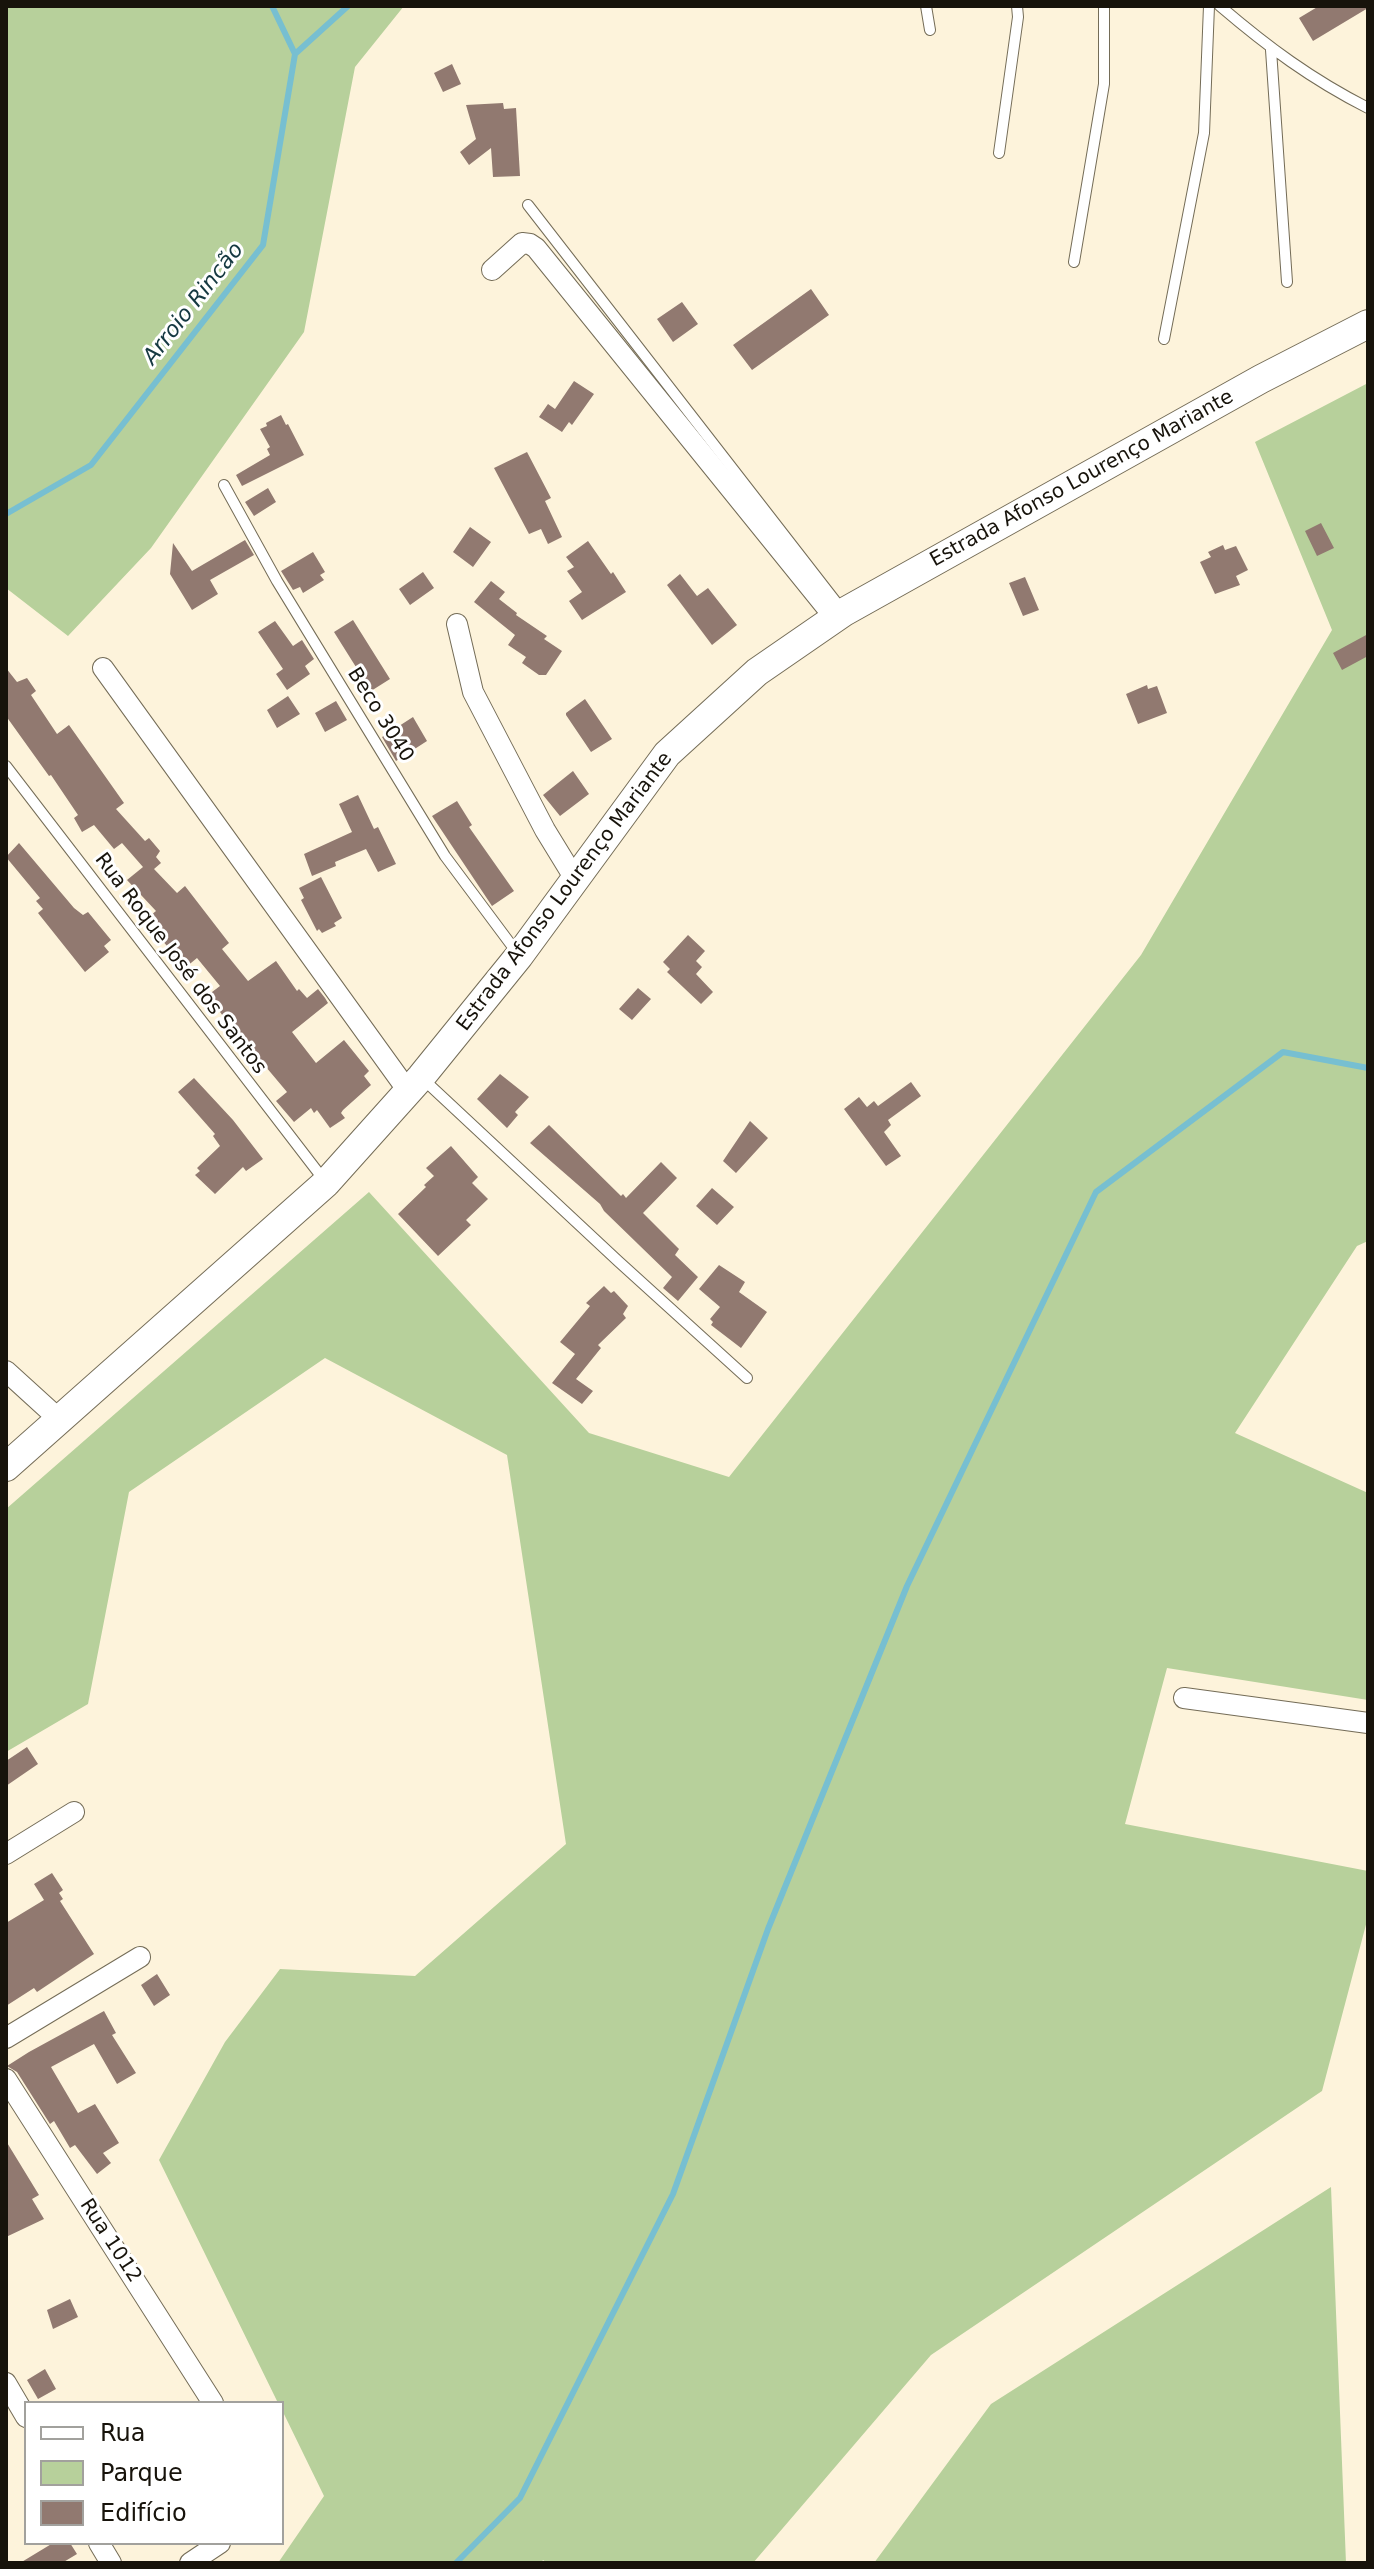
<!DOCTYPE html>
<html>
<head>
<meta charset="utf-8">
<style>
	body { margin:0 }
	#map { position:relative; width:1374px; height:2569px; overflow:hidden; background:#fdf3db; font-family:"DejaVu Sans",sans-serif }
	canvas { display:block }
	.frame { position:absolute; inset:0; border:8px solid #17130b; pointer-events:none }
	.legend { position:absolute; left:24px; top:2401px; width:260px; height:144px; box-sizing:border-box; background:#fff; border:2px solid #a2a19d; margin:0; padding:10px 14px; list-style:none; font-size:24px; color:#17130b }
	.legend li { display:flex; align-items:center; gap:16px; height:40px }
	.legend b { width:40px; border:2px solid #a2a19d }
</style>
</head>
<body>
<div id="map">
<canvas width="1374" height="2569"></canvas>
<div class="frame"></div>
<ul class="legend">
<li><b style="height:10px;background:#fff"></b>Rua</li>
<li><b style="height:22px;background:#b7d09b"></b>Parque</li>
<li><b style="height:22px;background:#917970"></b>Edifício</li>
</ul>
</div>
<script>
const c = document.querySelector('canvas').getContext('2d');
c.lineJoin = 'round';
function fill(path, color) {
  c.fillStyle = color;
  c.fill(path, 'evenodd');
}
function stroke(path, color, width, dash) {
  c.strokeStyle = color;
  c.lineWidth = width;
  c.lineCap = dash ? 'butt' : 'round';
  c.setLineDash(dash || []);
  c.stroke(path);
}
function drawText(font, color, halo, rows, align = 'center') {
  c.font = font + ' "DejaVu Sans",sans-serif';
  c.lineWidth = 6;
  c.setLineDash([]);
  c.textBaseline = 'middle';
  c.strokeStyle = halo;
  c.fillStyle = color;
  for (const [text, x, y, turn = 0] of rows) {
    c.save();
    c.translate(x, y);
    c.rotate((+turn || 0) * Math.PI / 180);
    c.textAlign = isNaN(turn) ? turn : align;
    if (halo) c.strokeText(text, 0, 0);
    c.fillText(text, 0, 0);
    c.restore();
  }
}
const green = new Path2D(`
	M6 6H404L355 67 304 332 151 548 68 636 6 588Z
	M1368 383V1241L1357 1246 1235 1433 1368 1493V1700L1167 1668 1125 1824 1368 1871V1917L1322 2091 931 2355 753 2563H547L543 2560 541 2563H278L324 2496 282 2410V2403H278L159 2160 225 2042 280 1969 415 1976 566 1844 507 1455 325 1358 129 1492 88 1704 6 1752V1509L369 1192 589 1433 729 1477 1141 955 1332 630 1255 442Z
	M1331 2187 1346 2563H874L991 2404Z`);
const stream = new Path2D(`
	M295 54 348 6
	M6 514 91 465 263 245 295 54 272 6
	M456 2563 520 2498 673 2194 768 1929 907 1586 1096 1192 1283 1052 1368 1068`);
const building = new Path2D(`
	M1319 6H1368V8L1313 41 1299 18Z
	M452 64 461 84 443 92 434 73Z
	M503 103 504 109 516 108 520 176 493 177 491 148 469 165 460 152 476 139 466 105Z
	M811 289 829 315 752 370 733 345Z
	M682 302 698 324 673 342 657 319Z
	M574 381 594 394 572 425 569 422 562 432 539 417 548 404 555 409Z
	M281 415 286 425 288 424 304 455 242 486 236 475 270 455 267 449 270 447 260 429 267 426 266 423Z
	M527 452 551 498 545 501 562 537 548 544 541 529 529 534 494 468Z
	M268 488 276 502 254 516 245 502Z
	M1321 523 1334 548 1317 556 1305 531Z
	M470 527 491 542 473 567 453 552Z
	M245 540 254 555 210 580 218 594 192 610 170 574 173 543 192 571Z
	M588 541 611 574 613 572 626 592 582 620 569 601 582 592 567 571 574 567 566 557Z
	M1223 545 1225 550 1236 546 1248 570 1236 576 1240 585 1215 594 1200 562 1211 557 1208 552Z
	M313 552 325 572 320 575 324 580 303 593 300 587 293 590 281 571Z
	M423 572 434 588 410 605 399 589Z
	M680 574 697 596 708 588 737 625 712 645 667 585Z
	M1025 577 1039 610 1023 616 1009 583Z
	M491 581 505 592 499 599 517 613 516 615 547 636 544 639 562 651 546 675H539L522 663 526 657 508 645 515 635 474 602Z
	M353 620 390 679 371 691 334 632Z
	M275 621 293 646 302 640 314 659 305 666 310 674 287 690 276 674 283 669 258 632Z
	M1368 634V656L1342 670 1333 653Z
	M6 668 17 682 27 678 36 691 31 695 57 734 69 725 124 803 116 809 145 841 149 838 160 851 156 857 161 863 154 869 177 893 185 886 229 943 222 949 248 981 276 961 297 991 299 989 307 998 318 989 325 998 328 1003 292 1032 316 1063 344 1040 369 1071 364 1076 371 1085 343 1110 341 1113 345 1118 330 1128 317 1110 314 1113 311 1108 294 1122 276 1101 287 1092 250 1048 247 1050 208 995 220 986 197 958 180 972 163 949 167 946 145 920 156 911 127 880 143 867 122 843 114 849 94 825 82 832 74 818 78 815 51 775 49 776 6 716Z
	M1147 685 1148 689 1157 686 1167 713 1138 724 1126 694Z
	M288 696 300 714 277 728 267 710Z
	M585 699 612 739 591 752 566 715V713Z
	M336 701 347 720 325 732 315 713Z
	M413 717 427 741 396 761 382 737Z
	M573 771 589 794 560 816 543 795Z
	M358 795 374 829 378 827 396 864 378 872 366 849 335 862 336 866 312 876 304 854 352 832 339 804Z
	M457 801 472 825 469 827 514 891 492 906 432 816Z
	M19 843 74 908 83 915 88 912 111 940 104 946 109 952 85 972 38 913 43 909 36 901 40 898 6 857Z
	M321 877 342 918 334 923 336 926 322 933 319 929 317 931 301 900 304 898 299 888Z
	M688 935 705 951 696 961 702 967 696 974 713 992 701 1004 667 972 670 969 663 962Z
	M638 988 651 999 632 1020 619 1009Z
	M500 1074 529 1097 515 1112 518 1115 507 1128 477 1099Z
	M194 1078 233 1120 263 1159 246 1171 243 1167 215 1194 195 1175 200 1171 197 1168 220 1146 213 1136 215 1134 178 1092Z
	M911 1082 921 1096 888 1120 891 1125 884 1132 901 1156 886 1166 844 1109 859 1097 867 1107 874 1101 878 1106Z
	M750 1121 768 1138 736 1173 723 1161Z
	M549 1125 621 1196 623 1194 626 1198 661 1162 677 1178 643 1213 679 1249 675 1255 698 1277 678 1301 663 1288 672 1277 604 1211 600 1204 530 1143Z
	M451 1146 478 1177 472 1183 488 1199 466 1220 471 1225 438 1256 398 1214 426 1187 424 1185 434 1176 426 1168Z
	M712 1188 734 1207 717 1225 696 1206Z
	M719 1265 745 1282 739 1292 767 1312 741 1348 711 1325 713 1322 710 1319 720 1307 699 1289Z
	M604 1286 611 1293 614 1291 628 1306 623 1314 626 1318 598 1345 601 1348 576 1379 593 1391 582 1404 552 1383 575 1354 560 1342 590 1306 586 1303Z
	M27 1747 38 1764 6 1786V1761Z
	M52 1873 63 1890 59 1893 63 1899 60 1901 94 1954 37 1992 34 1988 6 2006V1923L44 1900 34 1884Z
	M157 1974 170 1995 154 2006 141 1985Z
	M104 2011 116 2033 112 2035 136 2073 117 2084 94 2044 51 2067 78 2113 95 2104 119 2143 103 2153 111 2163 97 2174 75 2145 70 2148 54 2121 50 2124 17 2072 7 2066 29 2052Z
	M6 2141 39 2195 32 2199 44 2219 6 2237Z
	M70 2299 78 2317 53 2329 47 2310Z
	M45 2369 56 2389 38 2399 27 2380Z
	M53 2543H70L77 2554 62 2563H20Z`);
const service = new Path2D(`
	M926 6 930 30
	M1220 6C1268 47 1311 79 1368 108
	M1271 50 1287 282
	M999 153 1018 17 1017 6
	M528 205 843 611
	M1074 262 1104 84V6
	M1164 339 1204 133 1209 6
	M224 485 277 581 445 856 518 954
	M6 766 324 1180
	M423 1079 618 1261 747 1378`);
const minor = new Path2D(`
	M492 270 522 243 530 244 536 248 835 618
	M457 624 473 692 545 830 575 879
	M103 668 408 1091
	M6 1371 61 1421
	M1184 1698 1368 1723
	M6 1854 74 1812
	M6 2038 140 1957
	M6 2079 213 2403
	M6 2383 26 2417
	M99 2543 111 2563
	M190 2563 220 2543`);
const secondary = new Path2D(`
	M6 1467 326 1183 421 1077 519 956 667 754 757 672 844 612 1261 379 1368 324`);
const streetNames = [
	["Estrada Afonso Lourenço Mariante",1082,479,-29],
	["Beco 3040",380,715,58],
	["Estrada Afonso Lourenço Mariante",565,892,-53],
	["Rua Roque José dos Santos",180,964,53],
	["Rua 1012",110,2241,57]
];
const waterNames = [
	["Arroio Rincão",194,304,-52]
];
fill(green, '#b7d09b');
stroke(stream, '#77bfd1', 6);
fill(building, '#917970');
stroke(service, '#746c57', 12);
stroke(minor, '#746c57', 22);
stroke(secondary, '#746c57', 30);
stroke(service, '#fff', 10);
stroke(minor, '#fff', 20);
stroke(secondary, '#fff', 28);
drawText('20px', '#17130b', '#fff', streetNames);
drawText('italic 22px', '#153941', '#fff', waterNames);
</script>
</body>
</html>
